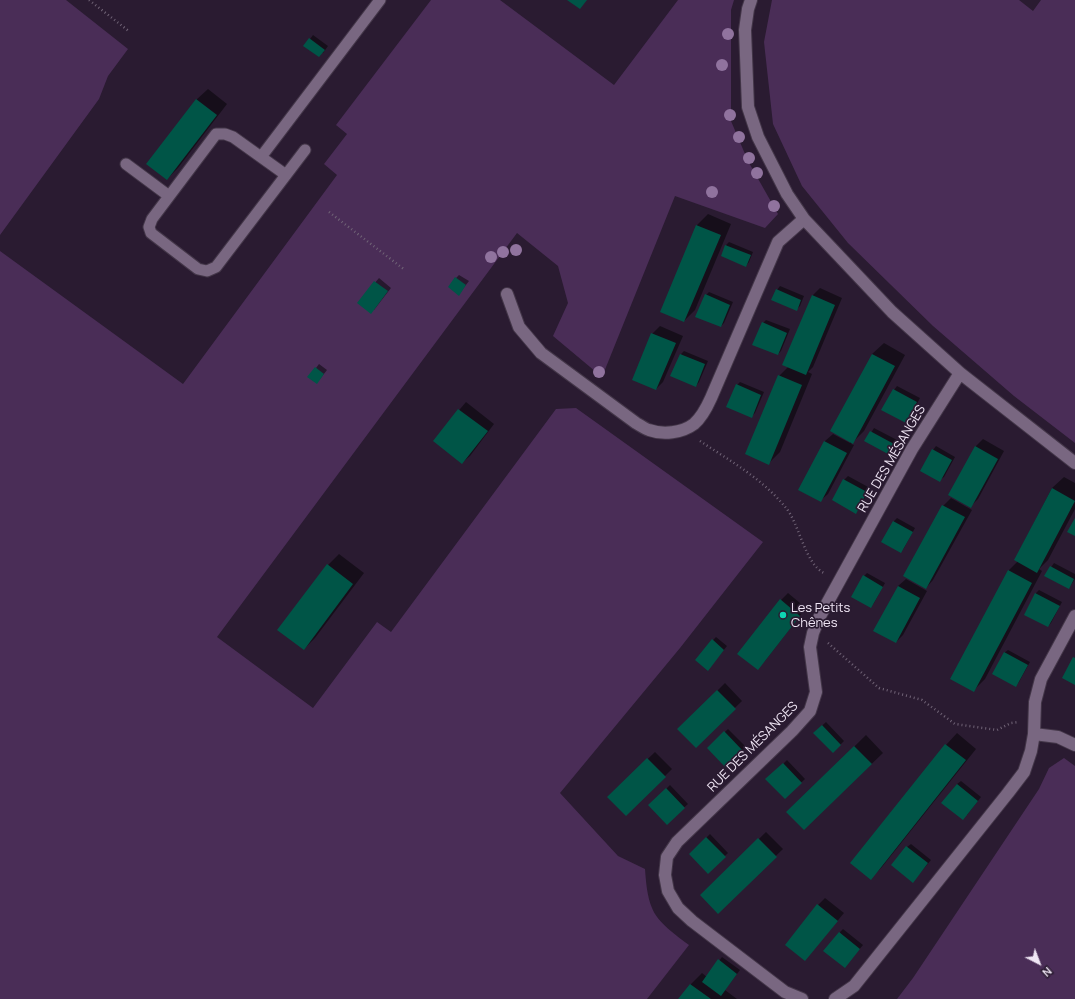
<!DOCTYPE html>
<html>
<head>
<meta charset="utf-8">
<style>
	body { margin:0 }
	#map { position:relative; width:1075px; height:999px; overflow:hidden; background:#2a1b31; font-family:Manrope,sans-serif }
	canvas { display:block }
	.north { position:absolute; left:1019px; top:943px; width:40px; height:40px; -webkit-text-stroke:3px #2a1b31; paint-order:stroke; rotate:138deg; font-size:11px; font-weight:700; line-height:16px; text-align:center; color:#efe5f4 }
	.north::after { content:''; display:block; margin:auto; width:14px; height:18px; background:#efe5f4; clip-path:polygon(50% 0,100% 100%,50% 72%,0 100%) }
</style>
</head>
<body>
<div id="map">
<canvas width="1075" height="999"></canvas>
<div class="north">N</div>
</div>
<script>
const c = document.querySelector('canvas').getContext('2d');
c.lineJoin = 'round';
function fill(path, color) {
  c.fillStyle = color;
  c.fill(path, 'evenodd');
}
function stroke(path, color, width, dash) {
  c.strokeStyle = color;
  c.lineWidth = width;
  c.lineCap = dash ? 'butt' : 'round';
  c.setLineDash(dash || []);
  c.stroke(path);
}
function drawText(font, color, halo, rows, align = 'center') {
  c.font = font + ' Manrope,sans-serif';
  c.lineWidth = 3.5;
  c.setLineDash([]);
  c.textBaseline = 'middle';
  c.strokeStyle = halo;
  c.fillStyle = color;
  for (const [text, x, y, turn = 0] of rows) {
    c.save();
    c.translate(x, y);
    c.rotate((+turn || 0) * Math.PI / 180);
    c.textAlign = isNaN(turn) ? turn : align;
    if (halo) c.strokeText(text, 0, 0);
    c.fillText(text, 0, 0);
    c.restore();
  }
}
const green = new Path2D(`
	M0 0H66L128 49 108 76 99 99 0 235Z
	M431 0H500L614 85 678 0H734L731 10V121L748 161 778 214 765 228 675 196 602 377 553 336 568 303 558 266 517 233 217 637 313 708 377 622 391 632 556 409 576 408 763 542 680 648 560 793 618 856 645 869C646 882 647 896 652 908 657 922 677 936 689 945L647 999H0V251L183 384 337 175 324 164 347 134 336 125Z
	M772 0H1019L1033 11 1041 0H1075V443L1014 396 933 326 848 243 802 186 773 124 764 42Z
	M1064 758 1075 766V999H897L913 978 1039 789 1049 768Z`);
const shadow = new Path2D(`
	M313 35 328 46 323 53 305 46Z
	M208 89 227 104 178 168 167 179 196 100Z
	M708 214 731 224 695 310 684 321 662 311 697 225Z
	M729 242 753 252 749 262 746 266 726 245Z
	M459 275 469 281 459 294 456 278Z
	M379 278 391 288 374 310 358 303Z
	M780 286 804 296 800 306 796 310 777 290Z
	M820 288 842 298 813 367 808 372 812 374 780 452 769 463 779 376 788 367 812 296Z
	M709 292 733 302 724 323 721 326 706 295Z
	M766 320 790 329 781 351 778 354 763 323Z
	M660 326 683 336 663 382 656 389 652 334Z
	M884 343 905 355 864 431 851 444 854 445 828 494 820 501 799 490 825 441 833 434 850 443 872 354Z
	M684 351 708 361 699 382 696 386 681 354Z
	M319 364 327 370 320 379 316 368Z
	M740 382 764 392 755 413 752 416 737 385Z
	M897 386 920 398 909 419 905 422 894 390Z
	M466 402 494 424 470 456 462 463 449 422Z
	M874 428 897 440 892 450 888 453 866 441Z
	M983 439 1004 451 978 499 970 507 975 447Z
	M936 446 955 457 944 477 940 480 933 450Z
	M848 476 870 488 859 509 856 512 833 500 844 480Z
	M1064 477 1075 483V509L1048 560 1039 569 1042 571 985 679 974 690 951 679 1009 570 1018 561 1015 559 1052 488Z
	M951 498 972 510 933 580 926 588 943 506Z
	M897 518 915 528 904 548 901 552 882 542 894 521Z
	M339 554 364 573 315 638 304 649 328 565Z
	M1054 563 1075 574V579L1069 588 1045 576Z
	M867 573 885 583 874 603 871 607 864 576Z
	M906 579 927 591 903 635 896 642 898 586Z
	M1039 590 1062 602 1051 623 1048 626 1025 614 1036 593Z
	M788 593 806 608 765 661 757 669 781 600Z
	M716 637 727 646 711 666 713 640Z
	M1008 650 1030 662 1019 682 1016 686 1004 653Z
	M725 683 742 701 696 746 679 729Z
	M826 722 844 741 833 752 814 733Z
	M728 729 746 747 726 767 708 748Z
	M957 733 976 749 882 867 871 878 946 745Z
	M866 735 883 753 804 829 788 812Z
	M655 752 672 769 626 815 608 797Z
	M787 760 805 779 785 798 767 780Z
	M961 781 981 797 967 815 957 784Z
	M670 785 688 804 667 823 650 805Z
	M766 832 783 849 718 912 702 895Z
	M710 834 728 853 708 872 690 854Z
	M911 844 931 860 916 878 907 847Z
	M825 898 844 913 805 960 818 905Z
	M843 929 863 945 848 963 840 932Z
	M722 957 740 970 725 990 737 999H680L691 984 702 973 707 977Z`);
const building = new Path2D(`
	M567 0H587L580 9Z
	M309 38 325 50 319 57 303 46Z
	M196 99 217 115 167 180 146 164Z
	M696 225 721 235 684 322 660 312Z
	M725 245 751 255 746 267 721 256Z
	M455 277 466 285 459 296 448 287Z
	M374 281 388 291 371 314 357 303Z
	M776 289 801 300 797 311 771 300Z
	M705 294 730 305 721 327 695 317Z
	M812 295 835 305 806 375 782 365Z
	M762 322 787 333 778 355 752 345Z
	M651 333 676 343 656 390 632 380Z
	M680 354 705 364 696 387 670 376Z
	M872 354 895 366 853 444 830 431Z
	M315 367 324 374 317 384 307 377Z
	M778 375 802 385 769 465 745 454Z
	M736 384 761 395 752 418 726 407Z
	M893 389 917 402 906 423 881 410Z
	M458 409 488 431 462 464 433 441Z
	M870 431 894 444 888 454 864 441Z
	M824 441 847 453 821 502 798 490Z
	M975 446 998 459 971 508 948 495Z
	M932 449 952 460 940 482 920 471Z
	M843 479 867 492 856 514 832 500Z
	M1052 488 1075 501 1037 573 1014 560Z
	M942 505 965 517 926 589 903 576Z
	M1075 518V536L1067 532Z
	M893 521 913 532 901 553 881 542Z
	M327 564 353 584 304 650 277 630Z
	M1050 566 1074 579 1069 589 1044 576Z
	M1008 570 1032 583 974 692 950 679Z
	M863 575 883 587 871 608 851 597Z
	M898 586 920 598 896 643 873 631Z
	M1035 593 1060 606 1048 627 1024 615Z
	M780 599 800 616 758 670 737 654Z
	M712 639 724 650 708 671 695 660Z
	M1004 652 1028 665 1016 687 992 674Z
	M1073 657 1075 658V685L1062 678Z
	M717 690 736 709 696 748 677 729Z
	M822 725 841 745 833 753 813 733Z
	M724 731 743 751 726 768 707 748Z
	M945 744 966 760 871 880 850 863Z
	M854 746 872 764 804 830 786 812Z
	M647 758 666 777 626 816 607 797Z
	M783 763 802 783 785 799 765 779Z
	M957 784 978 801 963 820 941 803Z
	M666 788 685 808 667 825 648 805Z
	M706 837 726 857 708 874 689 854Z
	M758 838 777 857 718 914 700 895Z
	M906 846 928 863 913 883 891 865Z
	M817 904 838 921 805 961 785 945Z
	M839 932 860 949 845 968 823 951Z
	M718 959 737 974 721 996 702 982Z
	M690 984 711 999H678Z`);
const path = new Path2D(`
	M89 0 130 32
	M329 212 405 270
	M700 441C730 461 762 478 786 508 799 523 805 564 824 573
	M828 643 879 688 922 700 955 724 997 730 1011 723 1019 722`);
const lane = new Path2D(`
	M261 157 380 0
	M126 164 169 196
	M286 175 233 137 225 134H216L152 219 149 227 151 233 198 269 207 271 216 267 305 150`);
const street = new Path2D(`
	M751 0 748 9 745 30 748 107 758 137 787 194 804 219 892 312 960 373 1075 463
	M507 294 519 327 541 353 636 423C640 425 645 429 649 430 663 435 682 433 694 424 702 417 707 407 711 398L778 242 804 219
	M1034 734 1058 737 1075 745
	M802 999 785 992 692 921 678 908 668 891 665 875 667 857 677 842 792 731 810 711 816 692 810 647 813 633 819 618 912 449 960 373
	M835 999 854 986 1008 793 1024 772 1031 751 1034 734 1035 702 1041 679 1075 616`);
const trees = [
	[728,34],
	[722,65],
	[730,115],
	[739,137],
	[749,158],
	[757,173],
	[712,192],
	[774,206],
	[516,250],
	[503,252],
	[491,257],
	[599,372]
];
const markers = [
	[783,615,4,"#0ed5b4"]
];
const streetNames = [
	["RUE DES MÉSANGES",892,459,-60],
	["RUE DES MÉSANGES",753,747,-45]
];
const poiNames = [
	["Les Petits",791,608],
	["Chênes",791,623]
];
fill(green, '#4a2d57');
fill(shadow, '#0007');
fill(building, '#005547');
stroke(lane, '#433648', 13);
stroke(street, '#433648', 14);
stroke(path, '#716477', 2.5, [1, 3]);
stroke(lane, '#796781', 11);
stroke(street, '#796781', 12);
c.fillStyle = '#90739e';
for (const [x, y] of trees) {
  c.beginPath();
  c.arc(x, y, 6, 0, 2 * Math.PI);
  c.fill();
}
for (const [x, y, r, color] of markers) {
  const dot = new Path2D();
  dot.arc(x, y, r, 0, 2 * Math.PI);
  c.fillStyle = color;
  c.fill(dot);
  stroke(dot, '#2a1b31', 1.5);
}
drawText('13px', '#efe5f4', '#2a1b31', streetNames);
drawText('13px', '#efe5f4', '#2a1b31', poiNames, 'left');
</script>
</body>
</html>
